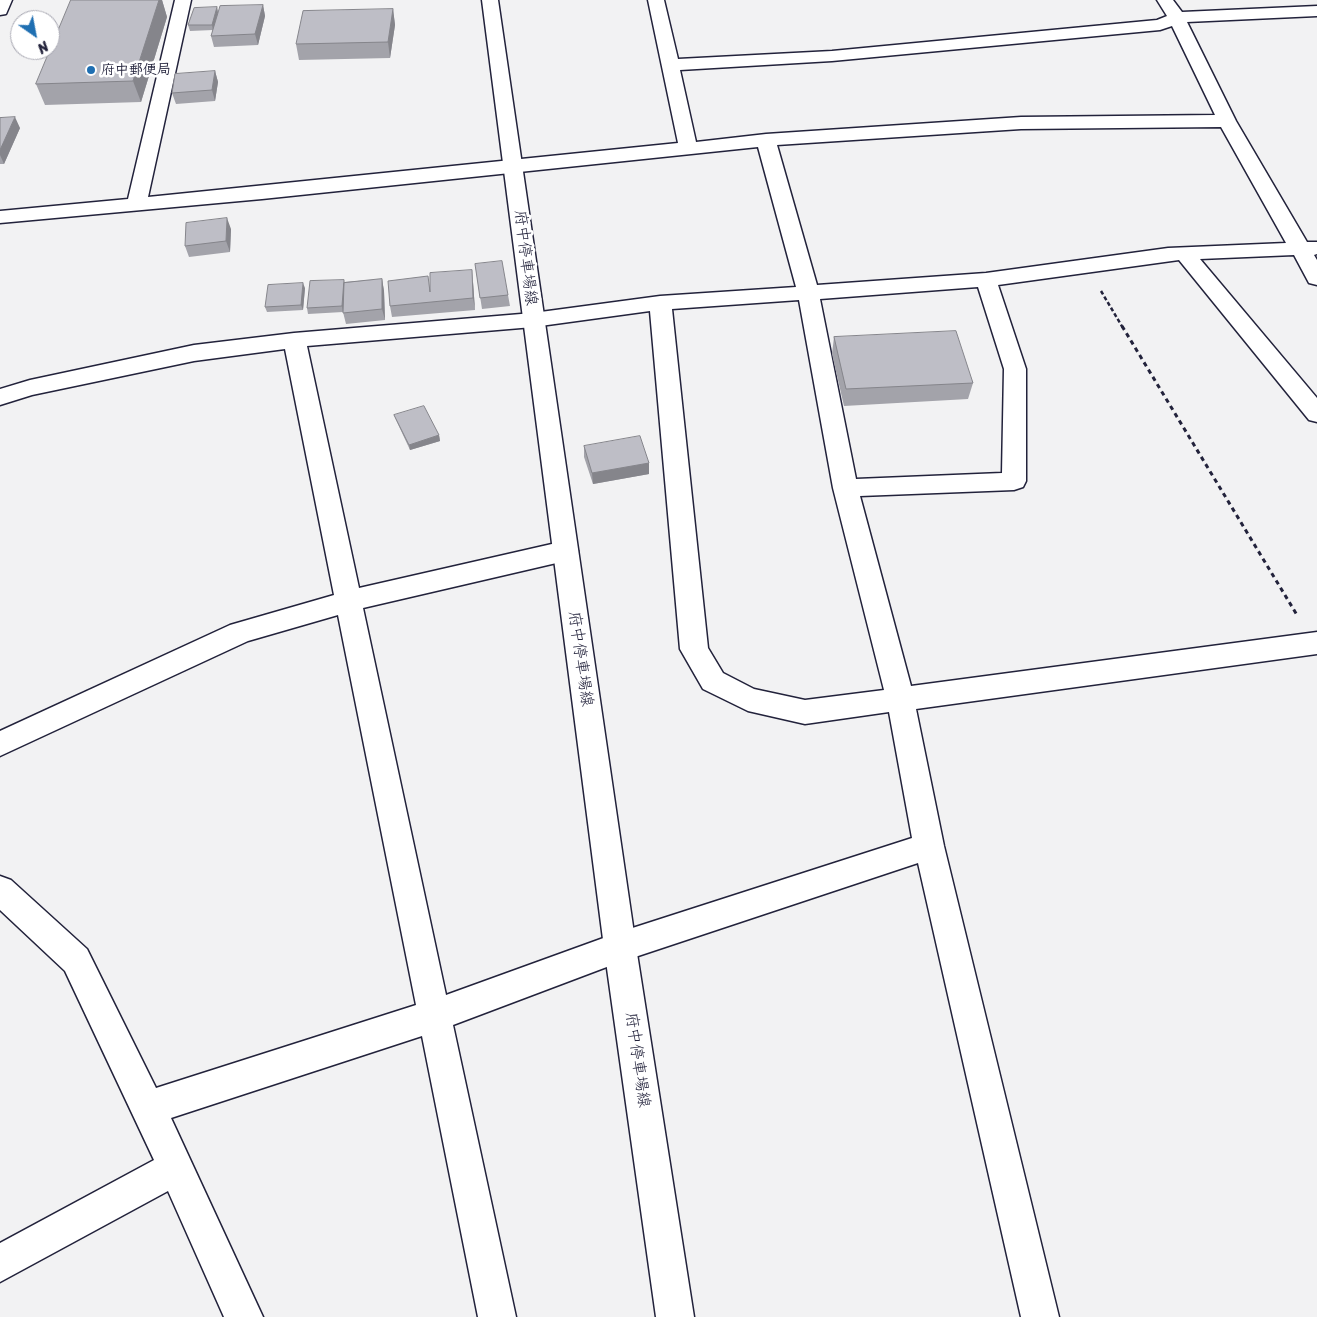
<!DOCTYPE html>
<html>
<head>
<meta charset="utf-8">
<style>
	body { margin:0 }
	#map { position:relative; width:1317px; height:1317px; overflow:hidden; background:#f2f2f3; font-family:Sriracha,sans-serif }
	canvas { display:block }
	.north { position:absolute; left:10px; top:10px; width:50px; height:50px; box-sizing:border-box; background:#fff; border:1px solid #a7a7b1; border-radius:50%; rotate:147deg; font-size:14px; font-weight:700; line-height:20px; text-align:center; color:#22223b }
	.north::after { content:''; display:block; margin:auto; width:18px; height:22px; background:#1f6fb2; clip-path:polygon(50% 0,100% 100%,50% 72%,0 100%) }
</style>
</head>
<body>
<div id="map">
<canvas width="1317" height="1317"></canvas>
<div class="north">N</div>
</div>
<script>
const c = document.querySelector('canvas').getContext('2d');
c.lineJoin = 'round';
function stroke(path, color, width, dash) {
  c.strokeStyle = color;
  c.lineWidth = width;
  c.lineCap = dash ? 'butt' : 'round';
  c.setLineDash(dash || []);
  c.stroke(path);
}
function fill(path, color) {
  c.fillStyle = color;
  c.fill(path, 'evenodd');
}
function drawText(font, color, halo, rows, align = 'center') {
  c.font = font + ' Sriracha,"Klee One",sans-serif';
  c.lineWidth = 5;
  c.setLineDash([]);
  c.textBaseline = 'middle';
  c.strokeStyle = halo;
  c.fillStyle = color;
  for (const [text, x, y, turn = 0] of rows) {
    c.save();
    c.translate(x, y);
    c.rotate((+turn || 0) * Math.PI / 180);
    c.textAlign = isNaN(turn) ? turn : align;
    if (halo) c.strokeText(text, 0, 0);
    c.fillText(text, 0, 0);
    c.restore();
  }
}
const pathFar1 = new Path2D(`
	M1101 291 1123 328`);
const path = new Path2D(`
	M1122 326 1297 615`);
const minor = new Path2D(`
	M0 0H12L6 14 0 15Z
	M175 0H191L148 197 678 143 648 0H664L678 59 832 51 1157 20 1167 16 1157 0H1173L1182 12 1317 6V16L1187 22 1236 121 1307 242H1317V254L1314 255 1317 260V285L1309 283 1294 255 1200 259 1317 398V422L1309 420 1179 260 998 285 1026 369V481L1023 487 1014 490 860 496 911 686 1317 632V654L916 709 944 846 1059 1317H1021L918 863 620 962 453 1025 516 1317H478L422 1036 171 1118 263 1317H224L168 1191 0 1282V1243L154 1160 65 971 0 910V876L11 880 87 949 156 1088 416 1005 338 615 248 641 0 756V731L230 625 334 595 285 349 194 361 32 395 0 405V389L30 380 194 345 294 333 533 313 660 296 796 287 758 147 262 199 0 223V211L128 199ZM1172 26 1215 115 1021 117 766 134 696 142 680 70 832 61 1160 30ZM1221 127 1286 243 1168 248 986 273 817 285 777 145 1021 129ZM978 287 1004 369 1002 473 856 479 820 299ZM799 300 833 488 884 690 805 700 754 689 723 673 708 648 672 309ZM650 311 680 649 703 689 748 711 805 724 889 712 912 838 620 932 446 995 363 608 565 561 574 558 578 551 574 544 565 541 359 588 307 346 533 327Z`);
const major = new Path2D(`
	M482 0H498L636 947 694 1317H656L604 947Z`);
const wall = new Path2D(`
	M71 0H162L167 17 141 102 45 105 36 84Z
	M263 5 265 16 258 45 214 47 211 36 213 30 190 31 188 25 217 7 218 13Z
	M393 9 395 25 390 58 299 60 296 44Z
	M215 71 218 82 215 101 176 104 172 93Z
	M0 118 20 128 4 164H0Z
	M231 229 230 252 189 257 185 246Z
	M475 264 508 295 510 306 482 309Z
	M382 279 384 291 385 320 346 324 343 312 308 314 307 308 345 282Z
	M473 282 475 310 392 317 390 306 430 289Z
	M305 288 303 310 267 312 265 307Z
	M834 337 973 383 968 399 844 406 832 354Z
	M394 415 439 435 440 441 410 450 396 420Z
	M584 446 649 463V474L593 484 584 457Z`);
const shadedWall = new Path2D(`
	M159 0H162L167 17 141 102 133 81Z
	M263 5 265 16 258 45 255 34Z
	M217 7 218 13 213 30 212 25Z
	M393 9 395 25 390 58 388 42Z
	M215 71 218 82 215 101 212 90Z
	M15 117 20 128 4 164 0 155V150Z
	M227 218 231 229 230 252 226 241Z
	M472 270 473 282 475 310 473 298Z
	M382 279 384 291 385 320 382 309Z
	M344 280 345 285 343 312 342 306Z
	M303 283 305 288 303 310 301 305Z
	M439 435 440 441 410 450 409 445Z
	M649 463V474L593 484 592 473Z`);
const building = new Path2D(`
	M71 0H159L133 81 36 84Z
	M263 5 255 34 211 36 220 6Z
	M217 7 212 25H188L194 8Z
	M393 9 388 42 296 44 303 11Z
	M215 71 212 90 172 93 175 74Z
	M15 117 0 150V118Z
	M227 218 226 241 185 246 186 223Z
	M502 261 508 295 480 298 475 264Z
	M472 270 473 298 390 306 388 281 428 276 430 292V273Z
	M382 279V309L343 313 344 283Z
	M344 280 342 306 307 308 310 281Z
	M303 283 301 305 265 307 268 285Z
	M956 331 973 383 846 389 834 337Z
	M424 406 439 435 409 445 394 415Z
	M640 436 649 463 592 473 584 446Z`);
const markers = [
	[91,70,5,"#1f6fb2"]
];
const farPoinames = [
	["府中郵便局",101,70]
];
const streetNames = [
	["府中停車場線",525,258,83],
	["府中停車場線",580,659,82],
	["府中停車場線",637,1060,82]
];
stroke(minor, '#22223b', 3);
stroke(major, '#22223b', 3);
stroke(pathFar1, '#22223b', 2.5, [4, 2.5]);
stroke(path, '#22223b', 3, [4.5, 4]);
fill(minor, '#fff');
fill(major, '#fff');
fill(wall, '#a3a3aa');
fill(shadedWall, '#85858b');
fill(building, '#bebec6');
stroke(building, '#85858b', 1);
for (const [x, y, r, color] of markers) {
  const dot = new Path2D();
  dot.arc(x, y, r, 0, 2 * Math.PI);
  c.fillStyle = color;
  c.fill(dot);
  stroke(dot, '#fff', 2);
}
drawText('bold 14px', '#22223b', '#fff', farPoinames, 'left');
drawText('16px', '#22223b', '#fff', streetNames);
</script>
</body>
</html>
